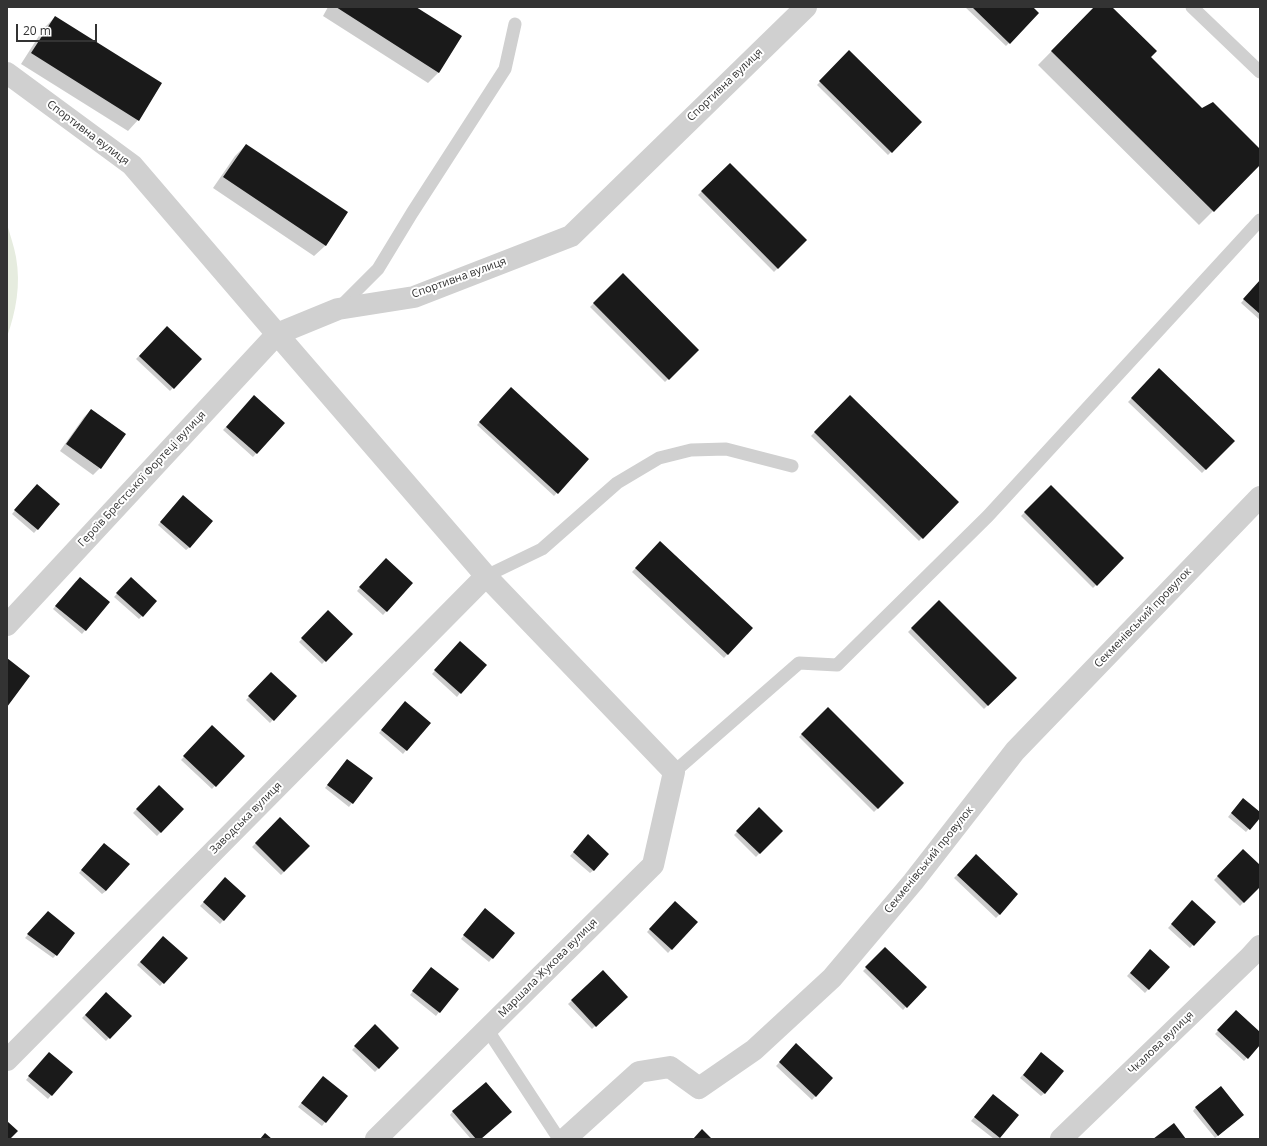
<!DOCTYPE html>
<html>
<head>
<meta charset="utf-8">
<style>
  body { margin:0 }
  #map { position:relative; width:1267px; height:1146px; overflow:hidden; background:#fff; font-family:"Open Sans",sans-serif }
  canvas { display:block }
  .frame { position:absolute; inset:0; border:8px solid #333; pointer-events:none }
  .scale { position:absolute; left:16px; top:24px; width:81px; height:18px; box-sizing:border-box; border:2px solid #333; border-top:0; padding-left:5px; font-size:12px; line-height:14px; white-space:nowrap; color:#333; -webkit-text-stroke:3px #fff; paint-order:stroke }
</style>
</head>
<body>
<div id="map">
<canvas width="1267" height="1146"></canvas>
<div class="frame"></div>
<div class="scale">20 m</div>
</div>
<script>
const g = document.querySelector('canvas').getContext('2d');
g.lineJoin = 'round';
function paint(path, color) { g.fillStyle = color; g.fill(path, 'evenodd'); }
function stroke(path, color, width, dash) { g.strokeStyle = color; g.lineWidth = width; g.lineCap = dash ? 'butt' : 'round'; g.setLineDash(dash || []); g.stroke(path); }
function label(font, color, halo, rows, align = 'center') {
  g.font = font + ' "Open Sans",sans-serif'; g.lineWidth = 4; g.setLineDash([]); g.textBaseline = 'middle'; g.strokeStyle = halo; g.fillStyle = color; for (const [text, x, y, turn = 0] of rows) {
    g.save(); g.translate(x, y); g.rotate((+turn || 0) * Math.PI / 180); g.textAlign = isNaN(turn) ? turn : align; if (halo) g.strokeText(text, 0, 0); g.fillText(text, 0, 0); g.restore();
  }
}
paint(new Path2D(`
  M7,224c3,11 7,22 9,33 5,28 0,54 -9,80z`), '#e6ecdf');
paint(new Path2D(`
  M328,7h86l25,65 -11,11 -105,-67z
  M965,7h67l6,6 -32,33z
  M1095,7h16l38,50 53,53 58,40v14l-61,61 -161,-160z
  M55,17l83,103 -10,11 -107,-67 23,-36z
  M849,52l72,70 -33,33 -71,-70z
  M246,145l101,68 -22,33 -11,10 -101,-68 22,-32z
  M730,164l75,76 -31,32 -76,-77z
  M623,274l75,76 -33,32 -75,-75z
  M1260,281v39l-19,-17z
  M167,327l33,32 -30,32 -34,-32z
  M1159,370l74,71 -31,32 -74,-71z
  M511,389l77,71 -34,36 -77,-71z
  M850,396l108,106 -39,39 -108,-105z
  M251,400l32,23 -30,34 -30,-27z
  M91,410l9,58 -7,7 -33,-24 24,-34z
  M1051,486l72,72 -30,30 -72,-72z
  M34,488l25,16 -25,29 -22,-19z
  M180,499l10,48 -4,3 -28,-25z
  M660,542l92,86 -28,30 -92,-86z
  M383,562l29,21 -29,32 -26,-24z
  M131,578l11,38 -3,3 -25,-22z
  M76,581l33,21 -27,32 -29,-25z
  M939,601l76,77 -31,31 -76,-77z
  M328,611l23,23 -29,30 -23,-22z
  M457,646l3,47 -3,4 -25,-23z
  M271,674l24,22 -25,27 -24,-23z
  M402,706l27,17 -26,31 -24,-21z
  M828,708l75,75 -29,29 -75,-75z
  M212,727l31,29 -31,33 -31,-29z
  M344,763l8,40 -3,4 -24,-19z
  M159,786l24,23 -26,27 -24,-23z
  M1240,802l20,11v3l-14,16 -18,-15z
  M759,809l22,22 -25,26 -22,-22z
  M280,818l29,28 -28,29 -29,-28z
  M585,839l9,31 -4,3 -20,-17z
  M101,847l5,44 -4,3 -23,-21z
  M1243,850l17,17v18l-20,21 -26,-26z
  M976,856l24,58 -4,4 -42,-40z
  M225,879l20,17 -25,28 -20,-18z
  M675,902l21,20 -28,31 -21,-21z
  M1189,905l25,17 -24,26 -22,-20z
  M482,913l31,20 -24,29 -28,-23z
  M45,916l11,39 -3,3 -28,-20z
  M160,940l26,18 -26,28 -23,-21z
  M885,949l40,38 -22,23 -40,-39z
  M1147,954l21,13 -23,26 -18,-17z
  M428,972l29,17 -21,27 -26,-21z
  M603,972l23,25 -34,32 -24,-25z
  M106,993l24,23 -24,25 -24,-23z
  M1237,1011l23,22v11l-16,17 -29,-27z
  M375,1025l23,23 -23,24 -23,-22z
  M796,1045l36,33 -20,22 -36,-34z
  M46,1056l25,16 -23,27 -22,-19z
  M1038,1057l7,36 -4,3 -21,-18z
  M320,1080l26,16 -24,30 -24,-19z
  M990,1098l28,17 -20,24h-4l-23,-18z
  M1196,1107l44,11 -25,20 -22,-27z
  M453,1111l27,28h-9l-21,-24z`), '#0003');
paint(new Path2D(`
  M336,7h80l46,29 -23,37z
  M972,7h61l6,6 -29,31z
  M1094,7h18l45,44 -6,6 51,51 11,-6 47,47v16l-46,47 -163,-161z
  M55,16l107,67 -23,38 -108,-68z
  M849,50l73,72 -30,31 -73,-72z
  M246,144l102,68 -22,34 -103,-69z
  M730,163l77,77 -29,29 -77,-78z
  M623,273l76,77 -30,30 -76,-77z
  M1260,280v34l-17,-15z
  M167,326l35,33 -28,30 -35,-33z
  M1159,368l76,73 -29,29 -75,-72z
  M511,387l78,72 -31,35 -79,-72z
  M254,395l31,28 -28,31 -31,-27z
  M850,395l109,107 -36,37 -109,-107z
  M91,409l35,25 -25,35 -35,-25z
  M37,484l23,20 -22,26 -24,-20z
  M1051,485l73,73 -27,28 -73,-74z
  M183,495l30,26 -23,27 -30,-26z
  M660,541l93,87 -25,27 -93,-87z
  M386,558l27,25 -26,29 -28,-25z
  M80,577l30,25 -24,29 -31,-25z
  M131,577l26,24 -14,16 -27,-24z
  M939,600l78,78 -29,28 -77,-78z
  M328,610l25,24 -27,28 -25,-24z
  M460,641l27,24 -26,29 -27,-24z
  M7,658l23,18 -23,31z
  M271,672l26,24 -23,25 -26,-25z
  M405,701l26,22 -24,28 -26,-21z
  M828,707l76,76 -26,26 -77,-75z
  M212,725l33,31 -29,31 -33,-31z
  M347,759l26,19 -20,26 -26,-19z
  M159,785l25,24 -23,24 -25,-24z
  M1243,798l17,14v6l-10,12 -19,-17z
  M759,807l24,24 -23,23 -24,-23z
  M280,817l30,29 -26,26 -29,-29z
  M588,834l21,20 -15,17 -21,-19z
  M104,843l26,21 -24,27 -25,-21z
  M1243,849l17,16v22l-16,16 -27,-27z
  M976,854l42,40 -18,21 -43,-40z
  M225,877l21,19 -22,25 -21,-19z
  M1192,900l24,22 -22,24 -23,-22z
  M675,901l23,21 -26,28 -23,-21z
  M485,908l30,25 -22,26 -30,-24z
  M48,911l27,22 -18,23 -30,-22z
  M163,936l25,22 -24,26 -24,-22z
  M885,947l42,40 -20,21 -42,-41z
  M1150,949l20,18 -21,23 -19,-17z
  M431,967l28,22 -19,24 -28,-22z
  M603,970l25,27 -32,30 -25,-27z
  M106,992l26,24 -22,23 -25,-24z
  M1236,1010l24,22v13l-12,14 -31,-29z
  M375,1024l24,24 -20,21 -25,-23z
  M796,1043l37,35 -17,19 -37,-35z
  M49,1052l24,20 -21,24 -24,-20z
  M1041,1052l23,19 -19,23 -22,-19z
  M323,1076l25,20 -22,27 -25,-20z
  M486,1082l26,30 -31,27h-5l-24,-28z
  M1221,1086l23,29 -26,21 -23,-29z
  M993,1094l26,21 -19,23 -26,-21z
  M7,1121l11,10 -8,8h-3z
  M1174,1123l12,16h-33z
  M702,1129l10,10h-19z
  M265,1133l7,6h-12z`), '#1a1a1a');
stroke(new Path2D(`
  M1192,7l68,65
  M339,308l39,-39 34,-56 93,-144 10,-45
  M486,576l56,-27 75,-66 42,-25 32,-8 35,-1 66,17
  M674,772l125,-109 38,2 151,-149 272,-296
  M487,1029l72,110`), '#d0d0d0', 13);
stroke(new Path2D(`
  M7,73l125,92 145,169 61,-25 76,-12 157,-61 235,-229
  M7,625l270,-291 209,242 188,196 -21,93 -277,274
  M7,1060l479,-484
  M565,1139l74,-67 31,-5 29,21 55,-38 78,-72 81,-96 102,-131 245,-254
  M1061,1139l189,-182 10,-11`), '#d0d0d0', 22);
label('11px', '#333', '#fff', [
  ["Спортивна вулиця",725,85,-44],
  ["Спортивна вулиця",88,133,37],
  ["Спортивна вулиця",459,278,-20],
  ["Героїв Брестської Фортеці вулиця",142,479,-47],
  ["Секменівський провулок",1143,618,-46],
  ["Заводська вулиця",246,818,-45],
  ["Секменівський провулок",929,860,-51],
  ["Маршала Жукова вулиця",548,968,-45],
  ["Чкалова вулиця",1161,1043,-44]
]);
</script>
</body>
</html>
